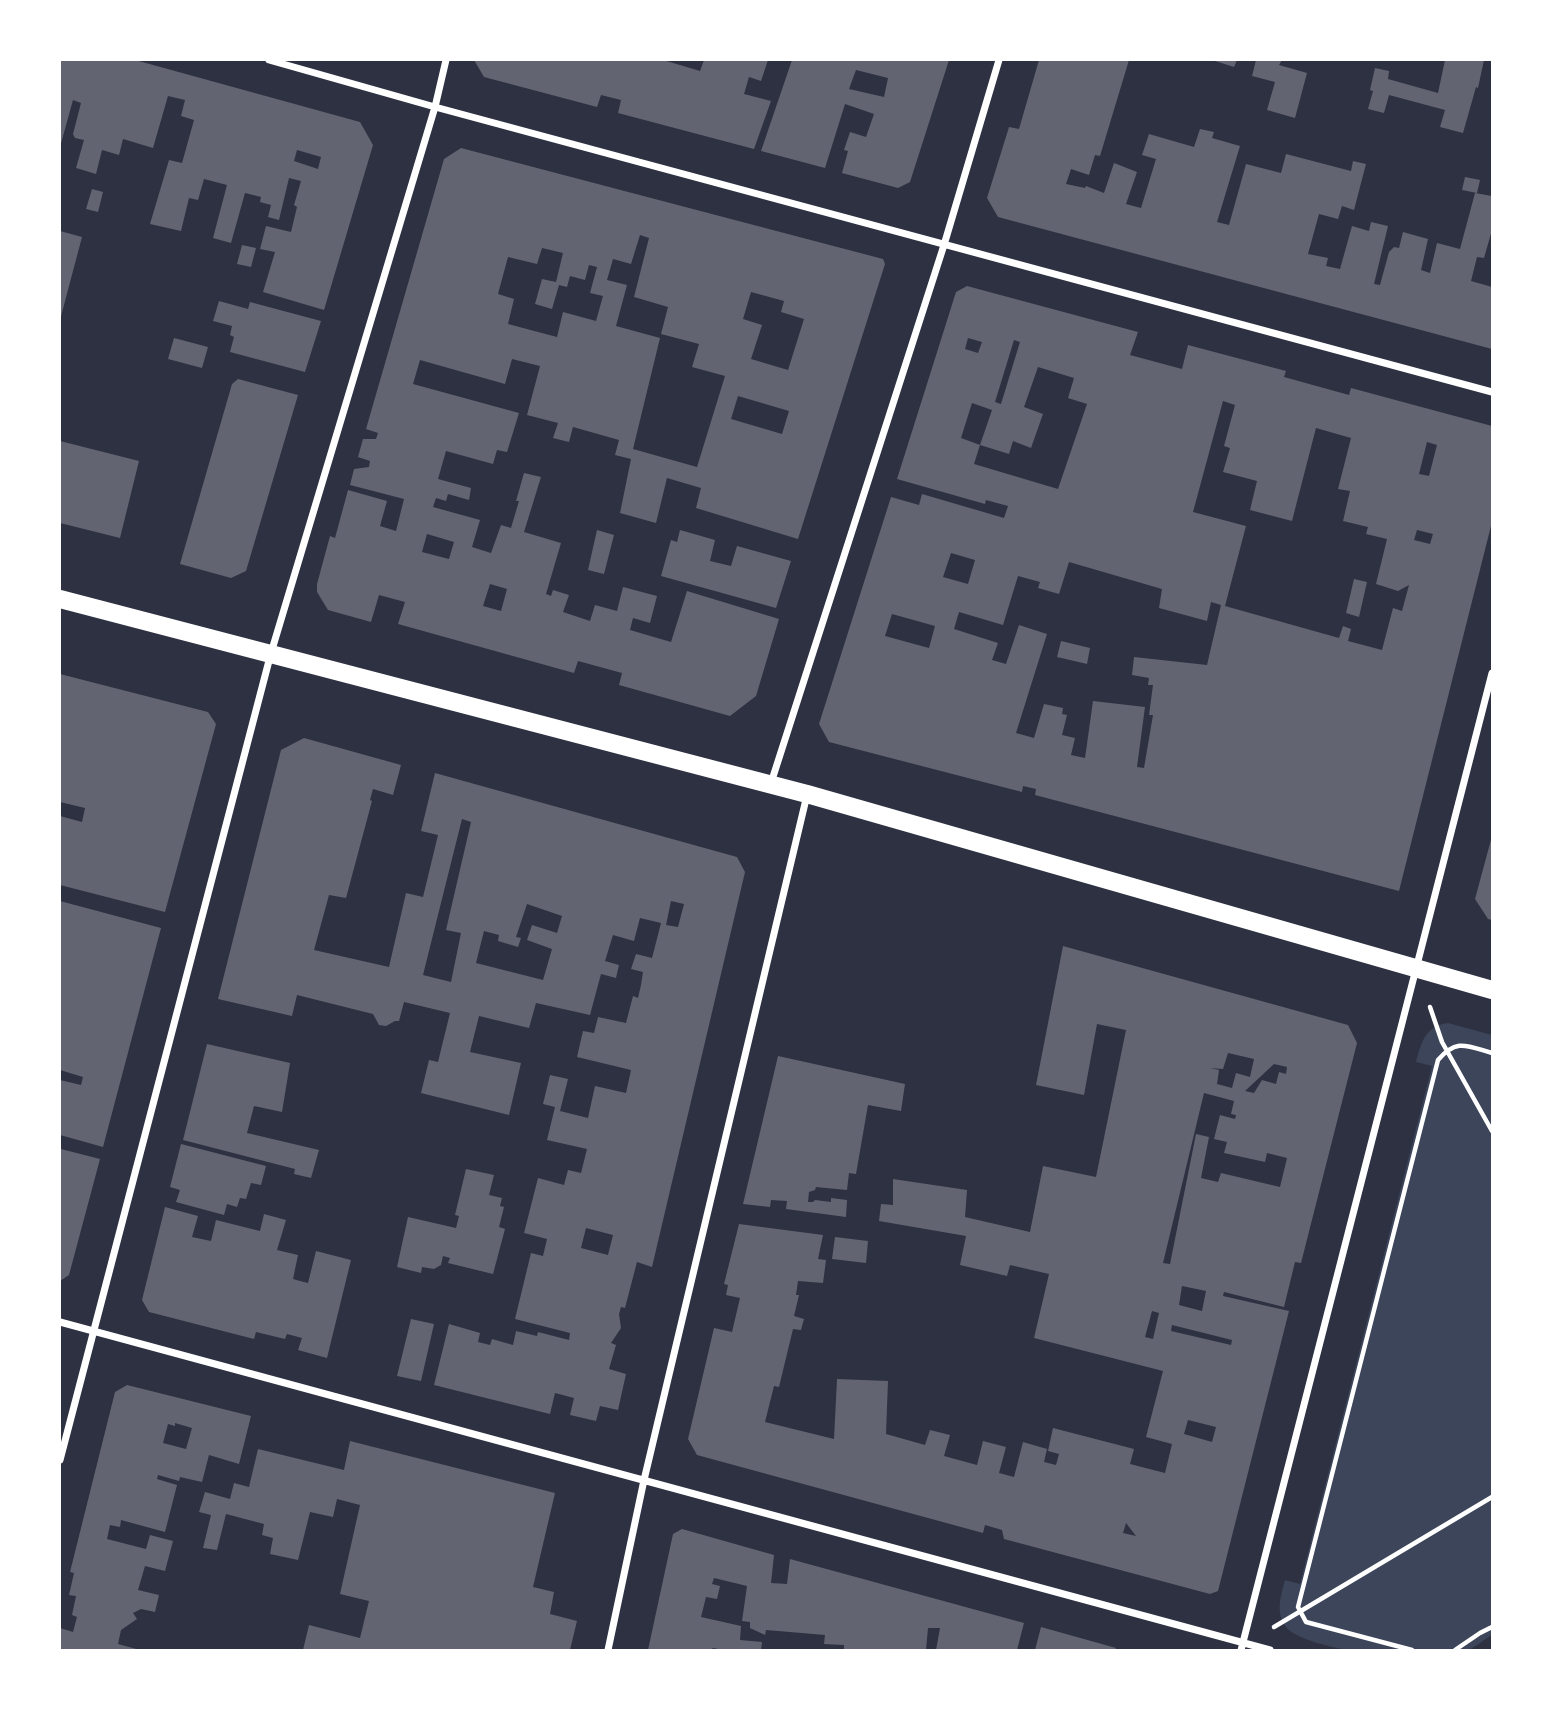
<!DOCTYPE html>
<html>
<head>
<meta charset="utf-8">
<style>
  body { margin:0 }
  #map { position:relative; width:1552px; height:1710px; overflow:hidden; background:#2d3142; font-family:Signika,sans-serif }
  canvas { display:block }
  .frame { position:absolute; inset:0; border:61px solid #fff; pointer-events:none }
</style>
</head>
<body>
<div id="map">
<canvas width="1552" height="1710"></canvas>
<div class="frame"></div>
</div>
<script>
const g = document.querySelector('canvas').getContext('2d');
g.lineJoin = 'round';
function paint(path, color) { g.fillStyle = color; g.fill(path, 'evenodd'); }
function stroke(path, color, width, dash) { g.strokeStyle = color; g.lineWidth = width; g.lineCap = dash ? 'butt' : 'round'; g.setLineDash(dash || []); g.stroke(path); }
paint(new Path2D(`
  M1448,1023l44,12v600c-8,4 -14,11 -22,14 -9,4 -105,3 -119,1 -15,-1 -56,-11 -65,-23 -11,-14 -5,-32 -1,-47l15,4 132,-518 -16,-4c5,-19 9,-36 32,-39z`), '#3c4559');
paint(new Path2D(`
  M60,60h75l225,62 13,23 -49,165 -61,-18 12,-40 -15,-3 6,-23 25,6 6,-25 -3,-2 7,-24 -12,-3 -10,42 -11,-3 3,-12 -11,-3 1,-5 -16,-4 -14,50 -18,-5 14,-53 -23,-6 -6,21 -9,-2 -8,33 -31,-7 19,-64 13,3 12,-43 -13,-4 4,-16 -17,-4 -15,52 -30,-9 -4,16 -17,-5 -6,24 -20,-6 8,-28 -9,-2 -2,-4 8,-31 -8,-3 -13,47zM297,150l24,7 -3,12 -24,-8z
  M474,60h189l37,11 4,-11h64l-7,21 -12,-4 -5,17 27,7 -17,48 -136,-36 3,-13 -20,-5 -4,12 -113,-30z
  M792,60h157l-39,122 -12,6 -56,-15 6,-22 -4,-1 6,-18 16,5 8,-23 -29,-10 -20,64 -64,-17zM856,70l32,8 -4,19 -35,-8z
  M1039,60h90l-29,96 -5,-1 -6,20 -18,-6 -5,15 19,4 1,-2 18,7 10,-30 23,9 -11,32 15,4 15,-49 -14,-4 7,-21 45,13 6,-18 14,3 -2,6 28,8 -23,76 12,3 17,-61 35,9 5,-19 65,17 2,-10 13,3 -12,46 -12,-4 -4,13 -19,-5 -11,40 20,4 -2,8 14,3 12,-43 17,5 2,-9 17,4 -14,58 6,1 9,-33 5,-5 5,1 4,-16 25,7 -7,31 9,3 7,-30 23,6 15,-56 17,3v34l-8,28 -7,-1 -6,24 21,6v62l-494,-132 -11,-19 22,-71 10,2z
  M1212,60h25l-3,7z
  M1256,60h26l-3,5 28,8 -12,45 -28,-8 8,-28 -23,-6z
  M1445,60h39l-6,28 -2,-1 -13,46 -23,-6 5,-17 -56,-15 -5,18 -16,-4 5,-18 -3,-1 5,-22 14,3 -1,8 50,14z
  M461,148l422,111 2,5 -87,275 -102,-31 5,-20 -34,-10 -11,45 -36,-10 11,-54 -16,-4 4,-15 -46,-13 -4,15 -16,-4 5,-15 -31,-8 13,-49 -28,-7 -7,25 -85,-24 -7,24 106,29 -12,39 -10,-2 -4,14 -47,-13 -8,28 33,9 -2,12 -21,-6 -2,7 -10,-3 -3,9 47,13 -8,27 19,6 10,-28 10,3 8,-27h-3l8,-28 17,4 -17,55 37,11 -15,51 5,2 2,-6 16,5 -6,17 27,9 5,-16 22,6 6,-24 34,9 -7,27 -17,-5 -3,12 41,12 16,-51 92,28 -23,77 -26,20 -111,-31 3,-12 -44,-12 -4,12 -176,-49 7,-22 -26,-7 -8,27 -43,-12 -11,-18v-8l13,-48 5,2 13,-48 39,11 -7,25 16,5 8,-32 -54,-14 4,-16 15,-2 1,-6 -12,-4 5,-18h13l2,-6 -12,-4 78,-270zM640,235l9,3 -15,59 34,10 -7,27 38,10 -7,23 33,9 -28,91 -64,-18 27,-111 -44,-12 11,-41 -20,-5 6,-21 18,5zM542,248l21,5 -7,29 -14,-3 -7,25 17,5 7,-24 8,2 3,-11 15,4 4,-15 8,2 -7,26 13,3 -7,25 -33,-9 -6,25 -49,-13 6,-25 -16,-5 10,-37 29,7zM751,292l33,9 -3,11 23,7 -16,51 -37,-11 11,-34 -19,-6zM738,396l51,15 -7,23 -51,-15zM427,534l27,8 -5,17 -27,-7zM490,584l17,5 -6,22 -18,-5z
  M1465,177l15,3 -3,13 -15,-3z
  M92,189l11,3 -5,20 -12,-3z
  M60,231l22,6 -22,83z
  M242,245l14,3 -5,19 -14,-3z
  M967,286l171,46 -8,23 52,14 6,-24 98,26 -2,6 65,18 2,-7 141,38v96l-93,369 -364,-96 1,-6 -13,-3 -1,6 -193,-50 -10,-18 72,-227 28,8 3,-11 82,24 4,-12 -22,-6 -1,4 -88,-25 59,-187zM968,338l14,4 -4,11 -13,-4zM1014,340l6,2 -19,62 -6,-2zM1038,367l36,11 -6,20 19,6 -29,85 -84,-25 6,-19 -19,-7 11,-35 20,7 -12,35 29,9 4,-13 18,7 12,-34 -19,-7zM1223,401l12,4 -11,41 6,2 -7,24 34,9 -7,29 42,11 24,-93 35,10 -13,51 12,2 -7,30 25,6 -2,7 21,5 -11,45 22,7 11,-6 -7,26 -9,-3 -11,42 -34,-9 3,-12 -8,-3 -4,12 -114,-32 21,-80 -53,-14zM1427,442l10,3 -8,31 -10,-2zM1417,530l16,4 -3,10 -16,-4zM951,553l24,7 -7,24 -25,-7zM1069,562l93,27 -3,19 48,13 4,-19 10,3 -14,60 -73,-8 -2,18 17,3 -1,7h5l-4,30h4l-9,53 -7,-1 8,-60 -52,-6 -8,57 -14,-3 4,-17 -13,-3 5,-20 -5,-1 1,-6 -19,-4 -10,34 -18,-5 31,-99 -28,-9 -13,39 -14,-4 6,-17 -44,-14 5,-17 44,13 15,-49 22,6 -2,6 21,6zM892,614l43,12 -6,22 -44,-12z
  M219,301l29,8 2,-7 71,19 -16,51 -75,-20 4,-15 -4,-2 2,-9 -19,-5z
  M174,338l34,9 -6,21 -34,-9z
  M238,379l60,16 -52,176 -15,7 -51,-14 52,-180z
  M60,441l79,20 -19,77 -60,-15z
  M597,530l17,5 -10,39 -16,-4z
  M680,530l35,10 -5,21 21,5 6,-20 54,15 -15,47 -115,-32 10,-36 6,2z
  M1354,579l13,3 -8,35 -13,-4z
  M1061,641l29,7 -3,16 -30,-7z
  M60,674l148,38 8,12 -51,188 -105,-27v-69l22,6 3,-14 -25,-6z
  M304,738l97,27 -8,30 -20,-6 -3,11 2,1 -26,97 -17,-3 -15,55 75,17 17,-74 17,4 15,-62 -17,-4 14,-58 302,84 8,15 -93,395 -15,-5 -12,46 -4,-1 -2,7 2,14 -10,15 5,2 -7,24 17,5 -8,36 -18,-4 -4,15 -26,-6 4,-17 -19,-5 -5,21 -116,-29 15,-61 31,9 -2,9 12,3 2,-6 21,6 3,-14 21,5 1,-4 31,8 1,-7 -55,-14 16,-66 12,3 4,-17 -23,-6 14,-55 26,7 4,-15 13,3 6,-24 -40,-9 8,-33 -12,-3 7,-29 18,4 -8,32 28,7 7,-32 31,7 5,-23 -54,-13 6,-26 11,2 4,-16 28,6 7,-27 5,2 3,-13 2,-13 -12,-3 5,-15 16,4 9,-35 -21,-5 -6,23 -21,-6 -8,26 14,4 -3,13 -15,-4 -11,41 -54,-12 -7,25 -50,-12 -9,36 51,11 -12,52 -88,-22 8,-33 9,2 12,-49 -46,-11 -5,19h-4l-9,5 -7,-1 -6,-11 -76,-19 -5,21 -74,-17 63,-249zM462,819l9,3 -25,108 15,3 -10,49 -28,-7zM671,901l13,3 -6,23 -12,-2zM527,904l35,12 -5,17 -25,-8 -5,15 25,9 -9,31 -67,-17 8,-32 15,4 -1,6 20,6 3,-9 -5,-1zM586,1228l27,7 -5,20 -27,-7z
  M1492,836v84l-4,-1 -13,-20z
  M60,901l101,27 -58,219 -43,-12v-55l21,5 2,-8 -23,-7z
  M1063,946l285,79 9,18 -56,220 -6,-1 -11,45 -60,-15 -1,4 66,15 -71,280 -8,3 -206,-55 -2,-9 -17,-5 -2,8 -286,-78 -9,-16 26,-111 18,4 8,-34 -14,-3 2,-10 -4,-1 15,-60 84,11 -5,24 8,1 -3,23 -25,-2 -2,14h3l-5,21 10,3 -3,11 -8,-1 -14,58 -5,-1 -9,36 69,17 3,-60 51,2 -2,53 39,11 5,-15 20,5 -6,21 33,9 6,-24 23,6 -7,26 15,4 9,-35 24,7 -3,13 12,3 3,-11 -11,-3 5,-23 81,21 -4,15 35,9 7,-29 -26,-7 17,-66 -129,-33 15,-64 -39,-9 -3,11 -47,-11 6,-29 -87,-15 2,-17 12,1v-26l74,11 -2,27 65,15 13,-66 53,11 30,-147 -29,-6 -13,71 -48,-10zM1228,1053l26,6 -4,18 -14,-4 -4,15 -15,-4 2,-14 -9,-2 13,1zM1274,1064l13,3 -1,7 -7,-2 -3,12 -14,-4 -8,13 -9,-2zM1204,1093l30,8 -3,13 5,1 -1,4 -15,-4 -6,24 13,3 -3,11 41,9 2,-9 20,5 -7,29 -59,-14 -3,9 -17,-4 8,-41 -13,-3 -26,130 -7,-1zM1182,1286l24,5 -4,20 -23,-6zM1152,1311l7,2 -6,26 -8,-2zM1172,1325l60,15 -1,5 -60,-14zM1188,1420l28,7 -4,15 -28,-8zM1126,1523l10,13 -13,-3z
  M207,1044l83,19 -8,49 -28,-6 -7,27 72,17 -8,28 -17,-4 1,-5 -112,-29z
  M778,1056l127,28 -4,27 -33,-6 -12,69 -7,-1 -2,17 -31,-3 -1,3 -6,2 -1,10h5l2,-2 16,2v-4l16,2 -1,17 -60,-8 1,-8 -16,-1 -1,7 -27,-3z
  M181,1144l85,22 -5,19 -10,-2 -5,16 -6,-1 -3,9 -10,-3 -3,11 -48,-13 4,-12 -10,-3z
  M61,1149l39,10 -31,116 -9,6z
  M466,1169l28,6 -5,20 13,3 -2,8 4,1 -5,20 6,2 -12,45 -45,-11 2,-5 -7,-2 -2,9 -7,4 -12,-2 -1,6 -24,-6 11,-50 48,11 3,-12 -4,-1z
  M165,1207l33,9 -6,21 19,4 5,-21 44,11 4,-17 22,6 -9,30 21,5 -5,24 7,2 8,2 8,-32 35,9 -24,98 -29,-8 4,-12 -15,-4 -2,5 -29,-7 -2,7 -105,-27 -7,-12z
  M835,1237l33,4 -2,22 -34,-4z
  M411,1319l23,5 -13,57 -24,-5z
  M127,1385l124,31 -12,48 -30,-9 -7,27 -22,-5 -1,4 -21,-6 -1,4 20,6 -12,47 -44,-12 -1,7 -10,-2 -3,14 39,10 4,-14 23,6 -8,30 -20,-5 -7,24 21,5 -4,17 -14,-3 -8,4 4,6 -16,11 -3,14 22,6h-80v-22l13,4 4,-15 -5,-2 4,-19 -7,-1 5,-22 -4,-1 45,-180zM175,1423l17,5 -6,21 -23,-6 5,-19 7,2z
  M350,1441l205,52 -22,94 21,5 -4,22 27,7 -7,29h-267l6,-25 51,13 9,-37 -29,-7 20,-89 -23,-6 -4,18 -23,-5 -12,48 -28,-6 3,-16 -11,-3 2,-11 -38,-10 -9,36 -14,-2 8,-33 -12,-3 6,-20 25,7 4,-16 15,4 9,-38 86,21z
  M682,1529l92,26 -3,28 16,1 3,-25 234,64 -7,27h-81l4,-22h-12l-2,22h-82v-5l-20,-1 1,-9 -59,-5 -1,5 -15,-7v-6l-8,-1 5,-35 -33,-8 -2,6 8,2 -3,13 -11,-2 -5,20 40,9 -1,14 22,2 -1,8h-38l-10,-2 -2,2h-63l25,-116z
  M1041,1627l75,21 -1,2h-80z`), '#626471');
stroke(new Path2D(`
  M1430,1007l12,35 50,89
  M1274,1627l218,-130
  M1412,1650l-106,-28 -8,-15 140,-547c19,-22 29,-14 54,-7
  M1455,1650l25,-17 12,-6`), '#fff', 4.5);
stroke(new Path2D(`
  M269,60l166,47 1057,285
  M771,783l173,-538 55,-185
  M60,1322l1210,328
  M60,1460l211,-807 164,-546 11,-47
  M608,1650l36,-170 163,-685
  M1241,1650l251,-977`), '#fff', 7);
stroke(new Path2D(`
  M60,599l747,195 685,196`), '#fff', 18);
</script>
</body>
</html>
